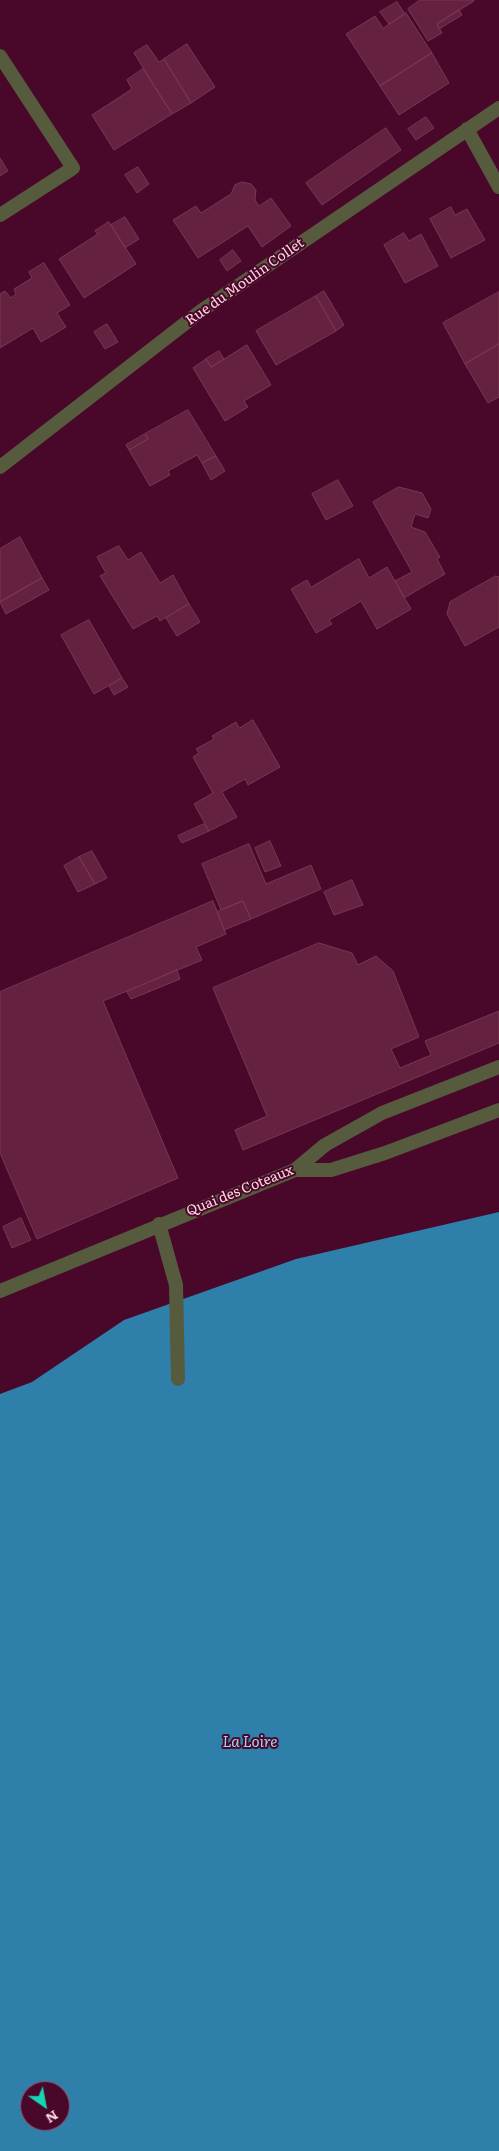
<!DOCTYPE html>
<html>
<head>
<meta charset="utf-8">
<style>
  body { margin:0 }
  #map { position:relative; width:499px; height:2151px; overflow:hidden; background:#490729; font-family:Literata,serif }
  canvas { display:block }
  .north { position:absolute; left:20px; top:2081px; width:50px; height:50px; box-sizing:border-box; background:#490729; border:1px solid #915973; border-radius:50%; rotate:147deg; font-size:14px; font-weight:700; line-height:20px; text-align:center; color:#fed4e2 }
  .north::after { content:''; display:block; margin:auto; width:18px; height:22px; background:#15d5b3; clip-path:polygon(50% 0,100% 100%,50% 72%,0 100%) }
</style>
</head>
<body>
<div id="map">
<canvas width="499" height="2151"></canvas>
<div class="north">N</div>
</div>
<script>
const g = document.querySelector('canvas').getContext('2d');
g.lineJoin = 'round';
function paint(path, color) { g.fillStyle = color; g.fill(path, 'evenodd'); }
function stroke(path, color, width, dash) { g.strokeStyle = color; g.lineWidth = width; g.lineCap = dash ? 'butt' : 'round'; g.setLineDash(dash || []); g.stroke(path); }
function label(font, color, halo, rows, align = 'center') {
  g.font = font + ' Literata,serif'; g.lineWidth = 4; g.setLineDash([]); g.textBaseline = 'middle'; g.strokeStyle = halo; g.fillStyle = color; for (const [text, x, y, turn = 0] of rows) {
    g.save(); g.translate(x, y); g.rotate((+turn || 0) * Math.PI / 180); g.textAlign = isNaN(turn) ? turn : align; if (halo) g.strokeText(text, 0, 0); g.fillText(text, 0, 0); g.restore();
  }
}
paint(new Path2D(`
  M499,1212v939h-499v-757l32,-12 92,-62 172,-61zM30,2091h30v30h-30z`), '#2e7fa9');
const building = new Path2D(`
  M420,0h53l1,1 -37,23 5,9 -14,8 -20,-32z
  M397,2l8,12 -16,10 -9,-12z
  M459,10l3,5 -23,14 -2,-5z
  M406,13l26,40 -52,33 -34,-52 29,-18 8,12z
  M187,44l28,43 -24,16 -27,-44z
  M147,45l12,17 5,-3 27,44 -19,11 -38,-61z
  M432,53l17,30 -50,32 -19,-29z
  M143,69l29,45 -58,36 -22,-35 40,-26 -5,-9z
  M426,117l8,11 -18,12 -8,-11z
  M386,128l15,22 -79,55 -16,-22z
  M0,158l8,13 -8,5z
  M138,167l11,17 -12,9 -12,-18z
  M242,182l9,2 5,6 -1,10 4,6 12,-8 20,28 -29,21 -14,-21 -50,32 -25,-38 23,-14 5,7 30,-19 4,-9z
  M451,207l4,8 12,-6 18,31 -34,18 -21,-39z
  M125,217l14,22 -14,9 -14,-23z
  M109,222l27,42 -52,34 -25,-39 39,-25 -3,-3z
  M404,233l5,8 12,-7 17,32 -33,17 -21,-38z
  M233,250l8,11 -14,10 -7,-11z
  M44,263l26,42 -13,8 9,14 -25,15 -8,-14 -33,20v-54l5,-3 6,7 5,-4 -2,-5 18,-11 -3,-6z
  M324,291l20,34 -8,6 -20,-35z
  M499,292v52l-34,20 -22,-41z
  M316,296l20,35 -60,34 -20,-34z
  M107,324l11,18 -13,7 -11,-17z
  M499,344v53l-11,6 -23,-39z
  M247,345l24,40 -27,16 4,6 -23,14 -32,-53 13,-9 5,8z
  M219,351l5,8 -13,8 -5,-8z
  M188,410l28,46 -14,7 -5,-8 -29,16 2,4 -20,11 -21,-36 19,-11 -3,-5z
  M145,434l3,5 -19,11 -3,-5z
  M216,456l9,15 -14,9 -9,-17z
  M338,480l15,26 -27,14 -14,-26z
  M399,487l23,6 9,16 -3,9 -13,-4 -4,13 14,5 15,25 -3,2 8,15 -41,24 -9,-17 17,-9 -39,-70z
  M20,537l22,41 -42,24v-53z
  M119,546l9,14 13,-8 19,31 13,-8 16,29 -29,17 -3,-5 -24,13 -33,-53 6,-3 -9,-16z
  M359,559l10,19 18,-11 24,42 -34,20 -16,-28 -32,19 3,4 -16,9 -25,-44 16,-9 4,7z
  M496,576l3,1v50l-34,19 -18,-32 3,-12z
  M42,578l7,12 -43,24 -6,-12z
  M189,604l11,18 -23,14 -11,-18z
  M89,620l33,58 -28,16 -33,-59z
  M122,678l6,9 -14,8 -5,-9z
  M253,720l27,47 -32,18 -3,-6 -23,13 15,25 -28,14 -15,-27 19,-11 -20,-36 6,-4 -3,-4 18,-10 -2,-3 24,-14 3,6z
  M204,824l5,7 -27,12 -4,-7z
  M270,841l11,25 -16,6 -10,-24z
  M249,844l17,40 45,-19 10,24 -70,30 -8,-18 -22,9 -19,-46z
  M92,851l15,27 -12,6 -16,-27z
  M79,857l16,27 -17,8 -14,-26z
  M352,880l11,25 -29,10 -10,-23z
  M213,901l13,33 -30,13 6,13 -99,41 75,177 -141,61 -37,-86v-161z
  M243,901l8,18 -27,11 -7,-18z
  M319,943l33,10 6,12 18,-9 17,15 26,66 -28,12 9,19 31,-13 -6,-14 74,-30v32l-256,107 -8,-20 32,-14 -54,-128z
  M177,970l3,9 -49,20 -4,-7z
  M21,1218l10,22 -19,8 -9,-21z`);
paint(building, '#642240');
stroke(building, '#7a3653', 1);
stroke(new Path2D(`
  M295,1170h36l54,-17 114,-43
  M159,1224l17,61 2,94`), '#565b3e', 14);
stroke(new Path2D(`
  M0,56l73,112 -73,47
  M467,129l32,58
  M0,467l201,-156 298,-203
  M0,1291l295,-121 30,-25 57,-32 117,-46`), '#565b3e', 14);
label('14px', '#fed4e2', '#490729', [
  ["Rue du Moulin Collet",245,282,-35],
  ["Quai des Coteaux",240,1191,-22]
]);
label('italic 15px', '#a6d4f0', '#490729', [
  ["La Loire",250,1743]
]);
</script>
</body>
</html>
